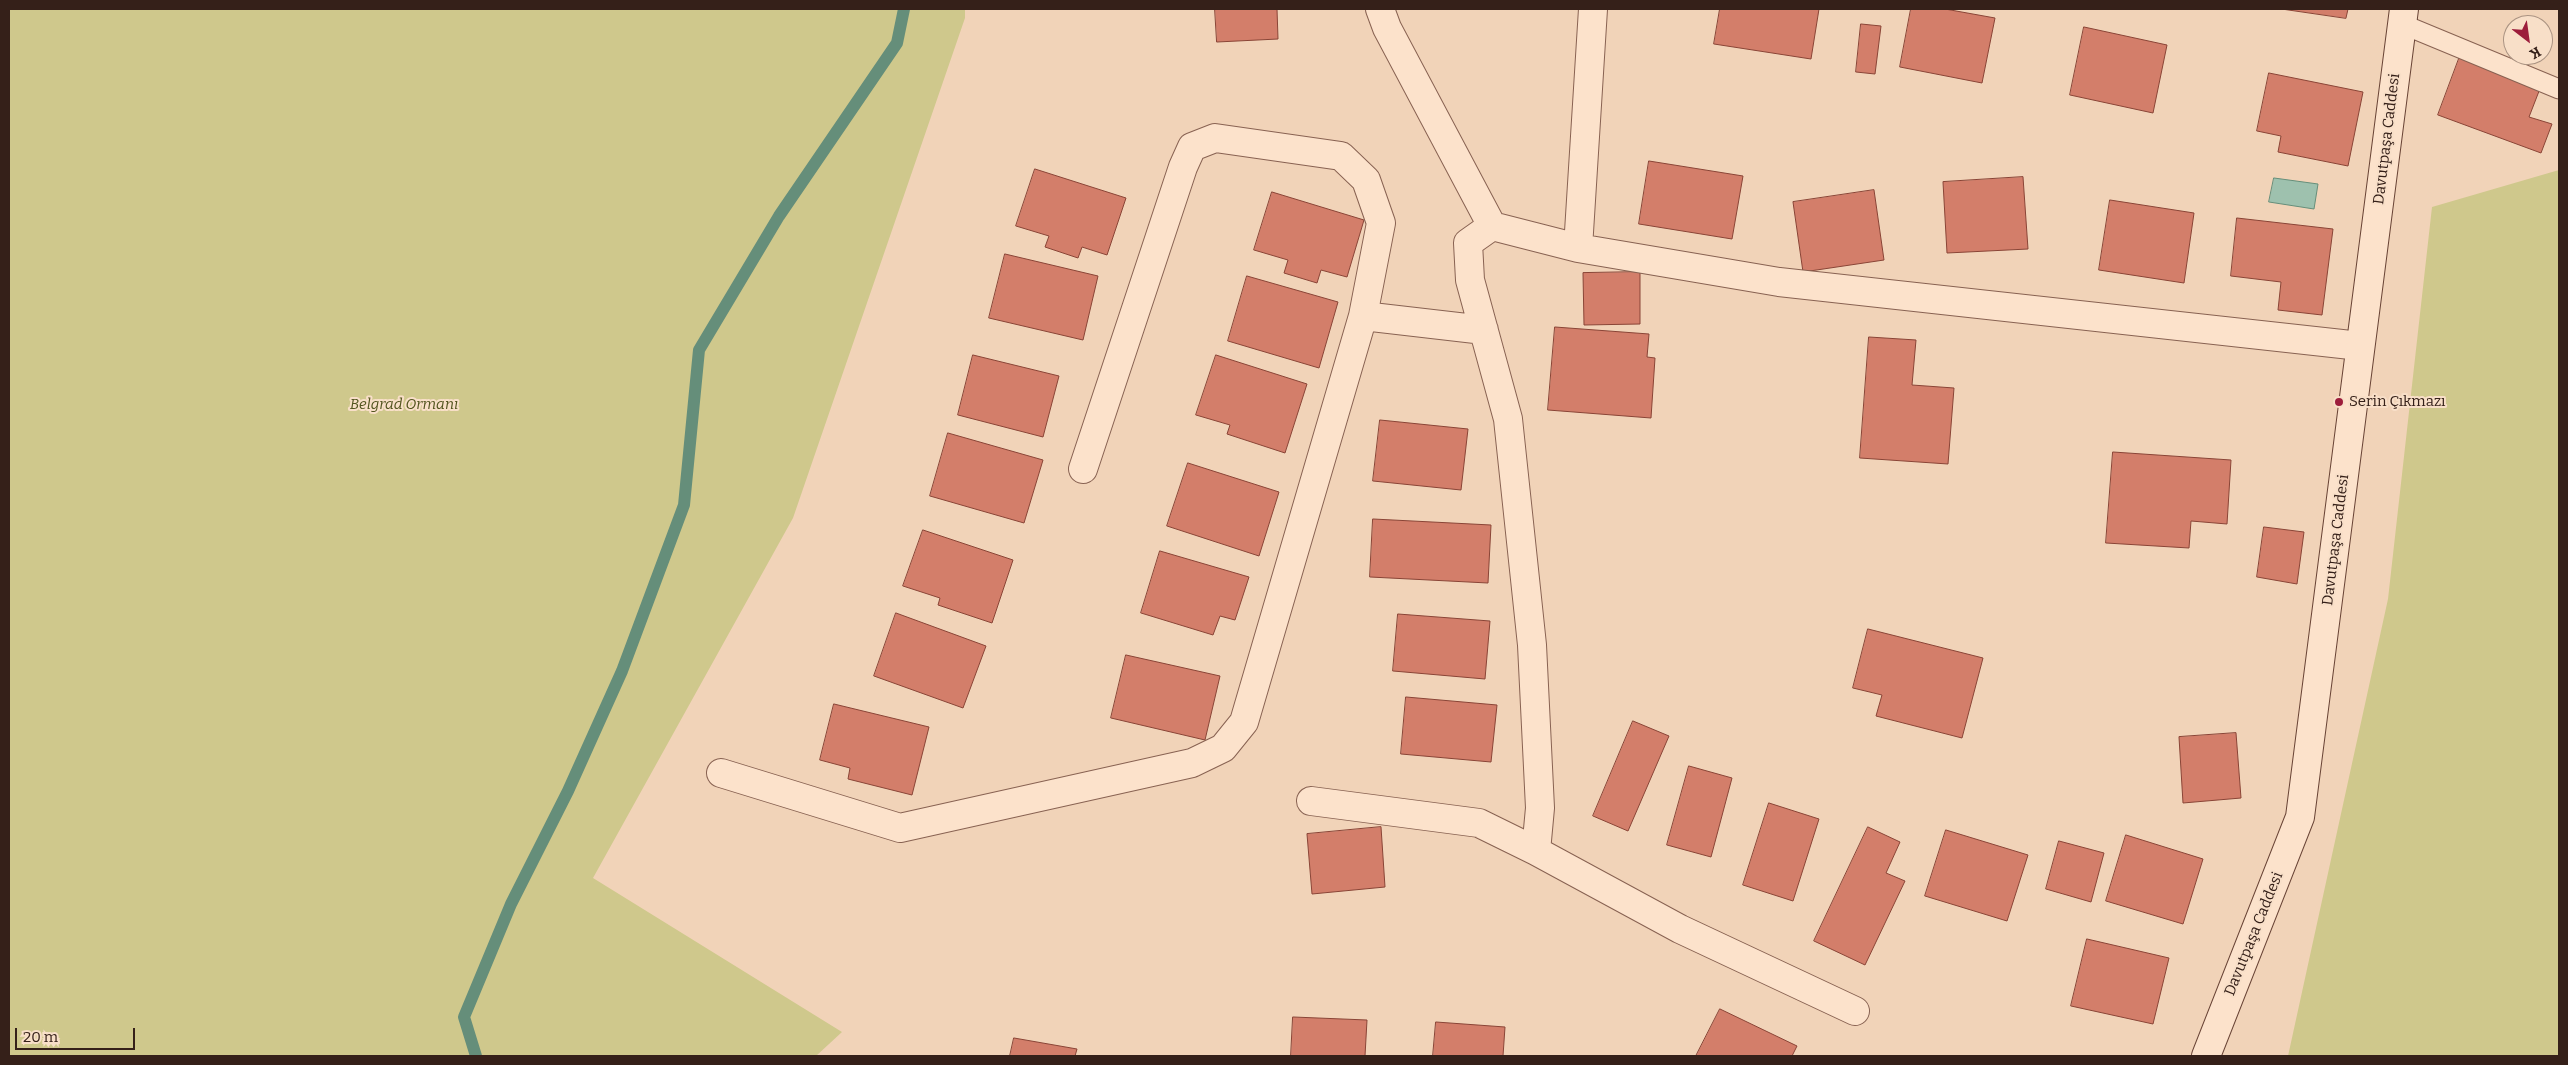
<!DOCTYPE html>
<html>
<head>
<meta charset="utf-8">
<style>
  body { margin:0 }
  #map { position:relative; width:2568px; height:1065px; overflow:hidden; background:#f1d3b8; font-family:Bitter,serif }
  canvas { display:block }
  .frame { position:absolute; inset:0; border:10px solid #352019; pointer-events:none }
  .north { position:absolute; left:2503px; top:15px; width:50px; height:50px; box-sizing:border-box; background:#f8dfc8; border:1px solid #aa9382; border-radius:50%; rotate:150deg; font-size:14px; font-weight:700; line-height:20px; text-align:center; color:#352019 }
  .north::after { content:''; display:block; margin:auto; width:18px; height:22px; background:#9c1d3b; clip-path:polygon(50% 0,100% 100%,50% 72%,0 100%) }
  .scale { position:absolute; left:15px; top:1028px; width:120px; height:22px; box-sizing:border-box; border:2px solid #352019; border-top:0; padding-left:6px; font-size:15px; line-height:18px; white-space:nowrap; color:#352019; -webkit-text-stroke:4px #f8dfc8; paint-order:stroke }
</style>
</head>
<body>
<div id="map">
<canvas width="2568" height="1065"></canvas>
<div class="frame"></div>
<div class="north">K</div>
<div class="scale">20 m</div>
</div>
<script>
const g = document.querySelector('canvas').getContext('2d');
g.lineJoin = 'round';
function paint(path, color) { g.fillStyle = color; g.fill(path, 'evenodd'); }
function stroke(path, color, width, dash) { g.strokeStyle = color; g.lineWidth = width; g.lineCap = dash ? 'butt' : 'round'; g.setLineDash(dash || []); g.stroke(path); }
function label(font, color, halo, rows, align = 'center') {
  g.font = font + ' Bitter,serif'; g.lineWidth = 4; g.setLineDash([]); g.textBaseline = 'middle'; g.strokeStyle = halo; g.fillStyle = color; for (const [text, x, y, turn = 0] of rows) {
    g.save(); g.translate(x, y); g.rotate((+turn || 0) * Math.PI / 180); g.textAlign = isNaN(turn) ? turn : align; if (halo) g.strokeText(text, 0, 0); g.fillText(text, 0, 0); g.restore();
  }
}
paint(new Path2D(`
  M9,9h956v9l-172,500 -200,360 249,154 -26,24h-807z
  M2559,170v886h-271l100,-457 44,-392z`), '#cfc88c');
const water = new Path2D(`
  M2274,178l44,6 -4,25 -45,-7z`);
paint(water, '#9ec1ae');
stroke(water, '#658e7a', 1);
stroke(new Path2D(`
  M476,1056l-12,-39 47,-113 57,-113 54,-120 62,-166 15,-155 80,-134 118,-173 7,-34`), '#658e7a', 12);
const building = new Path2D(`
  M1215,9h62l1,30 -61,3z
  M1720,9h99l-8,50 -97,-15z
  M1911,9h34l50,9 -13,65 -82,-16z
  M2282,9h66l-2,9z
  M1861,24l20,2 -6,48 -19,-2z
  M2084,27l83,18 -14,68 -83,-18z
  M2460,56l81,30 -12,31 23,7 -11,29 -103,-38z
  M2269,73l94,19 -15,74 -70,-14 3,-16 -24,-5z
  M1649,161l94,15 -11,63 -93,-15z
  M1035,169l91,29 -19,57 -25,-8 -4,11 -33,-11 4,-11 -33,-10z
  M2023,177l5,72 -81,4 -4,-71z
  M1874,190l10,70 -81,12 -10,-70z
  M1272,192l92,28 -17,57 -26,-7 -4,13 -33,-10 4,-13 -34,-10z
  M2110,200l84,13 -10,70 -85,-13z
  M2237,218l96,11 -11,86 -44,-5 3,-28 -50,-6z
  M1005,254l93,22 -15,64 -94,-22z
  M1640,272v52l-56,1 -1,-52z
  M1247,276l91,26 -19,66 -91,-27z
  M1555,327l94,7 -2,23 8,1 -4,60 -103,-8z
  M1869,337l47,3 -4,45 42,3 -6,76 -88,-6z
  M973,355l86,21 -16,61 -85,-22z
  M1216,355l91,29 -22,69 -58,-19 3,-9 -34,-10z
  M1380,420l88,9 -7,61 -88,-9z
  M948,433l95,27 -19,63 -94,-27z
  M2113,452l118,8 -4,64 -36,-3 -2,27 -83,-5z
  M1188,463l91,29 -20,64 -92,-30z
  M1373,519l118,6 -3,58 -118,-6z
  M2264,527l40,5 -7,52 -40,-7z
  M923,530l90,30 -21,63 -54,-18 2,-7 -37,-12z
  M1160,551l89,26 -14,43 -15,-4 -7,19 -72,-22z
  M896,613l90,33 -23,62 -89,-32z
  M1398,614l92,7 -5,58 -92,-8z
  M1868,629l115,29 -21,80 -86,-22 6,-21 -29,-7z
  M1126,655l94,21 -15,64 -94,-22z
  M1406,697l91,8 -6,57 -90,-8z
  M834,704l95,23 -17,68 -64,-16 2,-11 -30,-8z
  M1633,721l36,15 -41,95 -35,-15z
  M2236,733l5,65 -58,5 -4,-66z
  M1689,766l43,12 -21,79 -44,-12z
  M1769,803l50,16 -26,82 -50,-16z
  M1381,827l4,60 -73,7 -5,-60z
  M1868,827l32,15 -14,31 19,8 -40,84 -51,-24z
  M1946,830l82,25 -21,66 -82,-25z
  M2126,835l77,24 -20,65 -77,-23z
  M2059,841l45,12 -13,49 -45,-13z
  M2087,939l82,19 -16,66 -82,-18z
  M1720,1009l77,37 -5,10h-96z
  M1293,1017l74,3 -2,36h-74z
  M1436,1022l69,5 -2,29h-70z
  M1014,1038l63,11 -2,7h-65z`);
paint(building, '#d37e6a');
stroke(building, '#894436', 1);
const lane = new Path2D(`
  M2402,24l157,65`);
const street = new Path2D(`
  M1380,9l7,19 105,198
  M1578,248l15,-239
  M1083,469l100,-302 9,-20 23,-9 126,18 25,24 15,43 -18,93
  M721,773l179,55 292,-65 31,-15 21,-26 119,-406 121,14
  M1311,801l168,22 57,28
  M1855,1011l-175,-82 -144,-78 4,-43 -8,-163 -24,-226 -38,-139 -2,-37 24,-17 86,22 201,34 581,64`);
const secondary = new Path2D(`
  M2206,1056l94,-239 104,-808`);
stroke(lane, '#886252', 21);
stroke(street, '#886252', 30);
stroke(secondary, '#694436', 30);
stroke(lane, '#fce2cb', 19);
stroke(street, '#fce2cb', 28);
stroke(secondary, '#fce2cb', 28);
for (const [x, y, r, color] of [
  [2339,402,5,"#9c1d3b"]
]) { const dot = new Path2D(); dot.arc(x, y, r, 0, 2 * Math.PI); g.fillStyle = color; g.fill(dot); stroke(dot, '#f8dfc8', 2); }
label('15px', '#352019', '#f8dfc8', [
  ["Davutpaşa Caddesi",2387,139,-83],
  ["Davutpaşa Caddesi",2336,540,-83],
  ["Davutpaşa Caddesi",2254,934,-68]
]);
label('15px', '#352019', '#f8dfc8', [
  ["Serin Çıkmazı",2349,402]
], 'left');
label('italic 15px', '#52541e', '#f8dfc8', [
  ["Belgrad Ormanı",404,405]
]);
</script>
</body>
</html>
